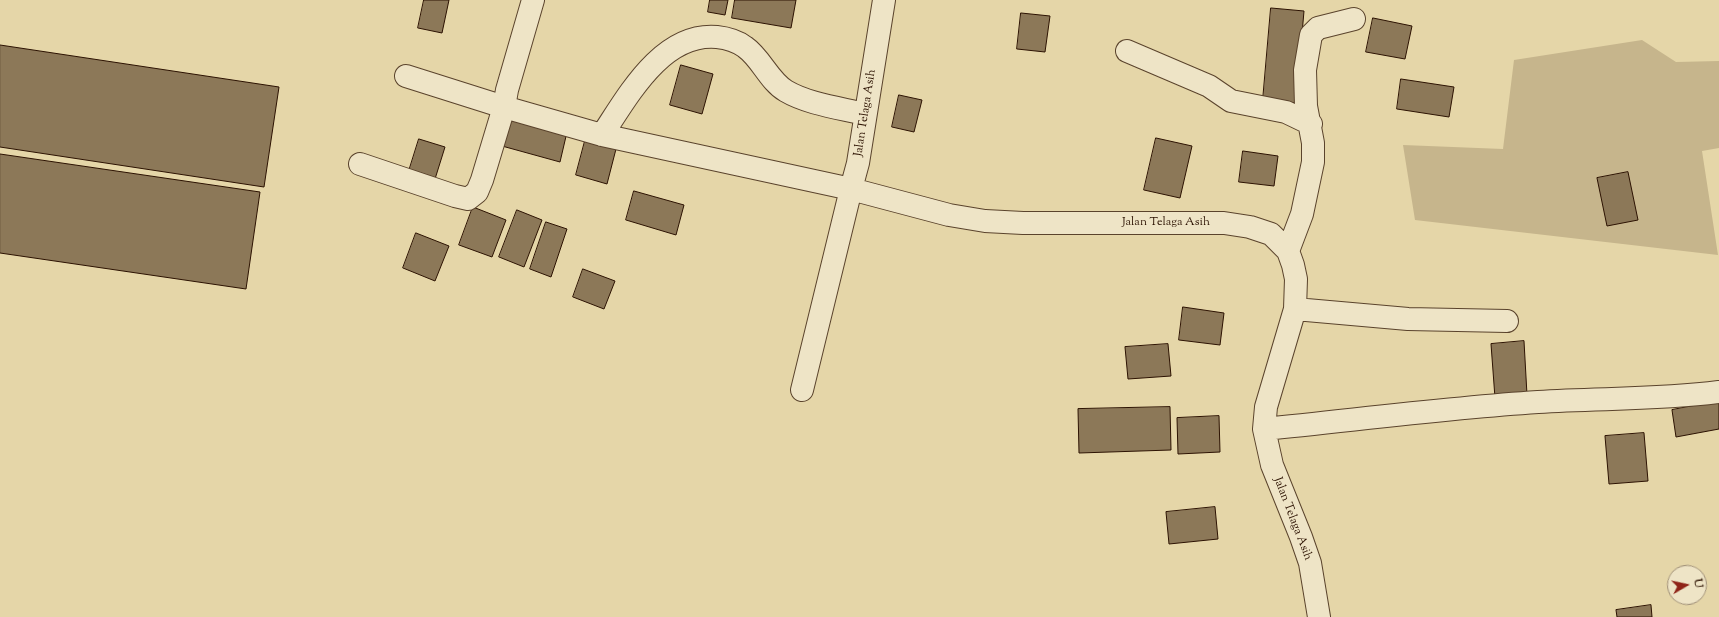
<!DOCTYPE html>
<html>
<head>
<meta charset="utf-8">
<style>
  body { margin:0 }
  #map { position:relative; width:1719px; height:617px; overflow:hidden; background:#e5d6a8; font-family:"Sorts Mill Goudy",serif }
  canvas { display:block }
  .north { position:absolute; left:1667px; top:565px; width:40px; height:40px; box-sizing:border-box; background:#eee4c6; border:1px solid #a09078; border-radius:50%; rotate:81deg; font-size:11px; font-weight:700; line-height:16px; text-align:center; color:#2c1202 }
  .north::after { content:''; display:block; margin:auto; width:14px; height:18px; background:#8f2418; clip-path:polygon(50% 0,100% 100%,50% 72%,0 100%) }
</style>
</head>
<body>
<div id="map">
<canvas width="1719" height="617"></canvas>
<div class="north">U</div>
</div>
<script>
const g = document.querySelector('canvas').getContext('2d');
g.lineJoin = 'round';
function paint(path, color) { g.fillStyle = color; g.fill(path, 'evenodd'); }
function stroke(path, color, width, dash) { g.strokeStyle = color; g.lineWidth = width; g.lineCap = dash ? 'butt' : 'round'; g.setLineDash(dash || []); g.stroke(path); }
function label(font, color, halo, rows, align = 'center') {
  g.font = font + ' "Sorts Mill Goudy",serif'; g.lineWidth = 4; g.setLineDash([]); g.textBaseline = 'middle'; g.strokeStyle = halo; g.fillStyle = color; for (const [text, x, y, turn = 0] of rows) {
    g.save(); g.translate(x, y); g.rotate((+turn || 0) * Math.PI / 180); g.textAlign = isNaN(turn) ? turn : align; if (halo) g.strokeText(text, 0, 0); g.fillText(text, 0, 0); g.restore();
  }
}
paint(new Path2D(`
  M1642,40l34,22 43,-1v87l-17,3 16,104 -303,-35 -12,-75 100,4 11,-89z`), '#c6b58c');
const building = new Path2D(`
  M424,0h25l-7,33 -24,-5z
  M710,0h18l-3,15 -17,-3z
  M735,0h61l-5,28 -59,-10z
  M1271,8l33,3 -8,92 -33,-3z
  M1021,13l29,3 -5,36 -28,-3z
  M1373,18l39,8 -7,33 -39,-7z
  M0,45l279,42 -15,100 -264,-40z
  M681,65l32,9 -11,40 -32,-9z
  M1401,79l53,8 -5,30 -52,-8z
  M899,95l23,5 -8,32 -22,-5z
  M509,117l58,15 -7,30 -58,-16z
  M1156,138l36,8 -12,52 -36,-8z
  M419,139l26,8 -10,32 -26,-8z
  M585,141l31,8 -9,35 -31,-9z
  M1243,151l35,5 -4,30 -35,-4z
  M0,154l260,38 -14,97 -246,-36z
  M1628,172l10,48 -31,6 -10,-48z
  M634,191l50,14 -8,30 -50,-15z
  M473,207l33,13 -14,37 -33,-12z
  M517,210l25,10 -18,47 -25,-10z
  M546,222l21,7 -16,48 -21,-8z
  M416,233l33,13 -14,35 -32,-13z
  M583,269l32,12 -11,28 -31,-12z
  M1183,307l41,6 -4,32 -41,-5z
  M1524,341l3,54 -32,3 -4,-54z
  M1168,344l3,32 -43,3 -3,-32z
  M1719,401v28l-43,8 -4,-27z
  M1170,407l1,43 -92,3 -1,-44z
  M1219,416l1,36 -42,2 -1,-36z
  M1644,433l4,48 -39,3 -4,-48z
  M1215,507l3,32 -49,5 -3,-32z
  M1651,605l1,12h-35l-1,-7z`);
paint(building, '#8c7858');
stroke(building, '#2c1202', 1);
const minor = new Path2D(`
  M533,0l-26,90 -3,17 98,28 249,54 -49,201
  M884,0l-26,163 -7,26 98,26 36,6 38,2h201l26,4 21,7 17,17 5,14 3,14 -1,30 -29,98 -2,22 8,36 29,72 9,26 9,54
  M1127,51l82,35 22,15 55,11 25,12
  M602,135c26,-39 60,-103 115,-98 9,1 20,4 28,10 16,11 24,34 41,44 22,13 54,17 79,23
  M360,164l95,32 13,3 9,-7 5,-12 22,-73 -98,-31
  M1288,251l14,-37 11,-52v-19l-7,-37 -1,-36 6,-35 7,-7 36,-9
  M1295,309l113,10 99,2
  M1264,429c91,-9 182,-21 274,-27 60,-4 121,-2 181,-10`);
stroke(minor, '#5a432c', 24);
stroke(minor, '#eee4c6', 22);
label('12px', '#2c1202', '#eee4c6', [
  ["Jalan Telaga Asih",866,113,-81],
  ["Jalan Telaga Asih",1166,223],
  ["Jalan Telaga Asih",1292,519,69]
]);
</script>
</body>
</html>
